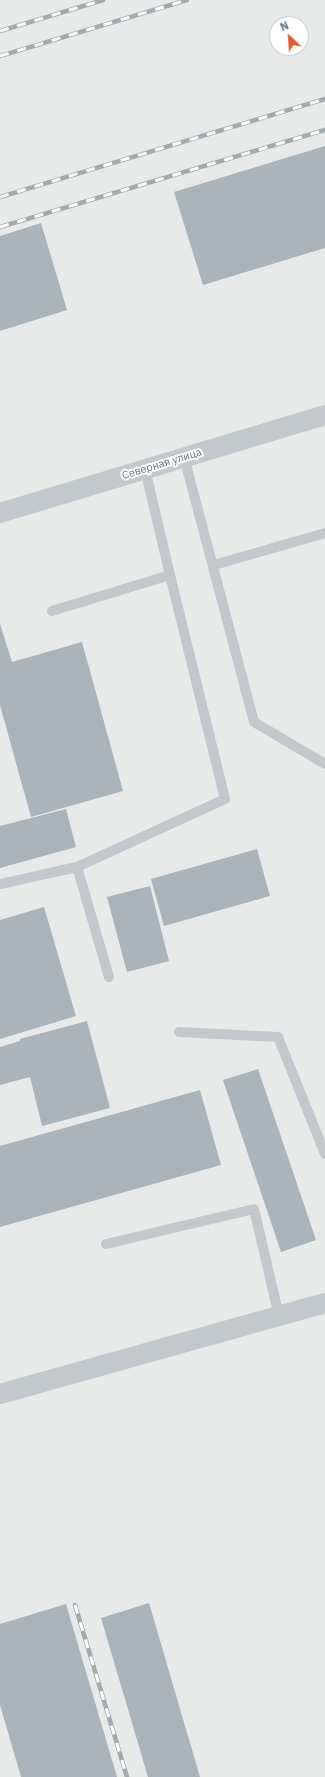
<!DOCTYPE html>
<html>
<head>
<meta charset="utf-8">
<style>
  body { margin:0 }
  #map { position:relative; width:325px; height:1777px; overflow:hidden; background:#fafaf8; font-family:"IBM Plex Sans",sans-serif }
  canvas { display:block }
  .north { position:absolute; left:269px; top:16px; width:40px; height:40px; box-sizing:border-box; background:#fff; border:1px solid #c1c8cd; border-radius:50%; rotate:335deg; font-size:11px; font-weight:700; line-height:16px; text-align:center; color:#657683 }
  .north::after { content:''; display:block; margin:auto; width:14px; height:18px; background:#e4572e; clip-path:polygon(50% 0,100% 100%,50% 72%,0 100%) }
</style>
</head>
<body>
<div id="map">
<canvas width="325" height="1777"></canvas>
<div class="north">N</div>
</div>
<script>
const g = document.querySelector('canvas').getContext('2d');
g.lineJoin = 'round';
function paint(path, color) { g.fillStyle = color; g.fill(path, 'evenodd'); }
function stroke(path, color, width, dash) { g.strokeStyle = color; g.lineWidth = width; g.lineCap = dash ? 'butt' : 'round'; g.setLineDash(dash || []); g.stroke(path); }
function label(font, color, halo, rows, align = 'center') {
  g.font = font + ' "IBM Plex Sans",sans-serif'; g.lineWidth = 4; g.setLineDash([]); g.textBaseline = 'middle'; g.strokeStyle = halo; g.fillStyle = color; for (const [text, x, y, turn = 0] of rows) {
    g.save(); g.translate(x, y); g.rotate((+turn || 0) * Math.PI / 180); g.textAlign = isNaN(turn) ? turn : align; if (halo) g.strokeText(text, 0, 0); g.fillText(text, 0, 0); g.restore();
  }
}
paint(new Path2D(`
  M0,0h325v1777h-325zM277,24h24v24h-24z`), '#e8e9e9');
paint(new Path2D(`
  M325,146v102l-122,37 -29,-93z
  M41,223l26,87 -67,21v-95z
  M0,624l12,38 70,-20 41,149 -92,26 -31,-112z
  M66,809l10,38 -76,21v-42z
  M257,849l13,47 -106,30 -13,-47z
  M150,886l19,75 -42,11 -20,-75z
  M44,907l32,109 -76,23v-119z
  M87,1021l23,87 -68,18 -12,-49 -30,8v-38l20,-6v-2z
  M258,1069l58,171 -35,12 -58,-172z
  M200,1090l21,75 -221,62v-81z
  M149,1603l51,174h-52l-47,-159z
  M66,1604l51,173h-96l-21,-72v-81z`), '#aab3b9');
stroke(new Path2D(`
  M184,457l70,265 71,42
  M214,565l111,-32
  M52,611l118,-36 -25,-106
  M0,884l77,-17
  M109,977l-32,-110 148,-68 -55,-224
  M179,1032l99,5 47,117
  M106,1244l148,-35 25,107`), '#c3c8cc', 10);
stroke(new Path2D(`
  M0,513l325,-98
  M0,1394l325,-91`), '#c3c8cc', 20);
const rail = new Path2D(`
  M0,31l103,-31
  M0,56l187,-56
  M0,197l325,-98
  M0,227l325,-97
  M75,1605l52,172`);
stroke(rail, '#a2aab0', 4.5);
stroke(rail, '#fff', 3, [9]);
label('11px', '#657683', '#fff', [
  ["Северная улица",162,464,-17]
]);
</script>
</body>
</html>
